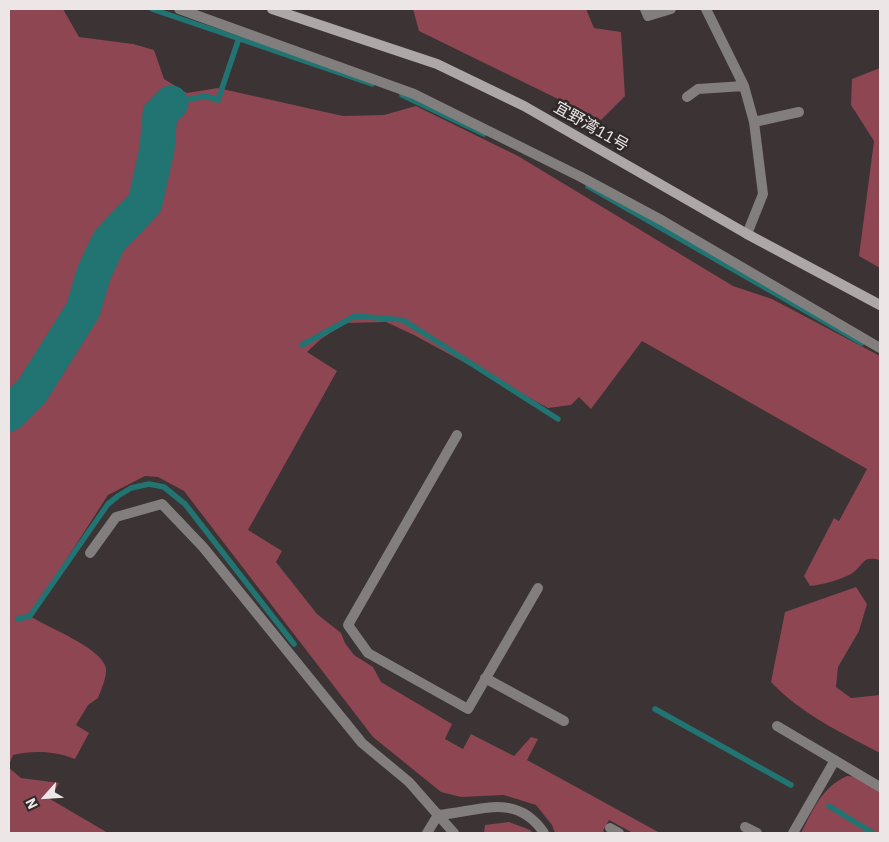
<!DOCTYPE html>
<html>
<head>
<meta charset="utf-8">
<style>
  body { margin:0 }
  #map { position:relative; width:889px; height:842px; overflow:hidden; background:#3b3334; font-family:"IBM Plex Sans",sans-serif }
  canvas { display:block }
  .frame { position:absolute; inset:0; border:10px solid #ece6e7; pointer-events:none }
  .north { position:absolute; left:20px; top:772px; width:50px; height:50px; -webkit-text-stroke:4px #30292a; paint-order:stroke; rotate:244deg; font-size:14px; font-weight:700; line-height:20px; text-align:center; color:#ece6e7 }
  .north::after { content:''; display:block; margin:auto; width:18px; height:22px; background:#ece6e7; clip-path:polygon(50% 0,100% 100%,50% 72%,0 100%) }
</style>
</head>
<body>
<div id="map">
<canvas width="889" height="842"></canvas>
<div class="frame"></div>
<div class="north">N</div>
</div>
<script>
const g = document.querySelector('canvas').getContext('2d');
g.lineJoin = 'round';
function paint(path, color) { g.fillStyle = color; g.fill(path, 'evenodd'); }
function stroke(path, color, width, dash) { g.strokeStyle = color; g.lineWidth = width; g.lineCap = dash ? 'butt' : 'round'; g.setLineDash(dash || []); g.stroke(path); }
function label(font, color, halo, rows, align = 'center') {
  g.font = font + ' "IBM Plex Sans","Noto Sans JP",sans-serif'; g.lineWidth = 5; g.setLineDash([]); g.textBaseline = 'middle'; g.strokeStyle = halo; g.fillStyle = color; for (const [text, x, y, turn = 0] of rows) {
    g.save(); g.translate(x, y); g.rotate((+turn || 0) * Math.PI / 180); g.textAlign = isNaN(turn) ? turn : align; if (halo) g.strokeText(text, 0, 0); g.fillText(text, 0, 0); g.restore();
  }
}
paint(new Path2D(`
  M9,9h54l16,28 54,7 21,6 10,29 23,14 31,-5 125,28 41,-1 32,-9 102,50 215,130 39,13 108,57v204c-18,-4 -15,3 -25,11 -9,8 -34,14 -45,15l-6,-10 30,-58 5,3 28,-52 -225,-128 -51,68 -12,-12 -8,8 -23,3 -134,-73 -28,-13 -40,1 -25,16 -14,13 30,19 -89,159 34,21 -6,11 41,52 24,19 4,10 9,12 19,12 8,15 71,42 -7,15 18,10 8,-15 43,22 17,-19 7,2 -11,21 133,73h-27l-24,-13 -6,11 3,2h-51l-3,-8 -16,-20 -32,-10 -43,2 -20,-5 -68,-55 -189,-246 -26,-14 -13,-1 -37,19 -78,121c18,12 71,31 76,52 1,9 -5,22 -8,30l-10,7 -12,20 13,8 -14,26c-19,-8 -42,-9 -62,-4l-4,10z
  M413,9h173l8,19 27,4 4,64 -24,24 -182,-89z
  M880,68v200l-21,-12 15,-115 -23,-36 1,-26z
  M856,587l11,17 -8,27 -21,36 -2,20 15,11 29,-3v58c-38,-20 -79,-39 -109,-71l14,-70z
  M9,768l12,10 38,5 -9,16 58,34h-99z
  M847,776l11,1 22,12v44h-79c12,-23 21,-46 46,-57z
  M509,822l21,8 3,3h-49l1,-8z`), '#8d4652');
stroke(new Path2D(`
  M152,9l220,75
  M402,95l82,39
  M171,103l34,-7 13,4 21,-62
  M588,186l274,157
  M302,345l53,-29 48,4 155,99
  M18,619l12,-3 78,-112 10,-8 13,-8 18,-4 15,3 21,17 109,140
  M655,709l136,76
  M829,806l44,27`), '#217471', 5.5);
stroke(new Path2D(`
  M9,414l23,-23 51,-81 11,-37 15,-32 36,-38 12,-54 3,-35 11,-11`), '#217471', 35);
stroke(new Path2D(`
  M179,9l235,85 167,83 82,44 217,127
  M457,435l-109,190 20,28 100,56 70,-121
  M90,553l26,-36 46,-13 41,43 159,196 47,39 29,33 -11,18
  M485,678l79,43
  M777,726l103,61
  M438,815c40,-3 78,-24 106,18
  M438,815l16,18
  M745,827l12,6
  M610,828l9,5
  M793,833l42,-73`), '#827e7e', 10);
stroke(new Path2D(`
  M645,9l3,7 23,-7
  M706,9l38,77 10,36 9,72 -16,40
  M687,97l11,-8 46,-3
  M754,122l45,-10`), '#827e7e', 10);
stroke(new Path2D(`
  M272,9l165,55 87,42 223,128 133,71`), '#aea7a8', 10);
label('16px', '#ece6e7', '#30292a', [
  ["宜野湾11号",591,127,30]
]);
</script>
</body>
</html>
